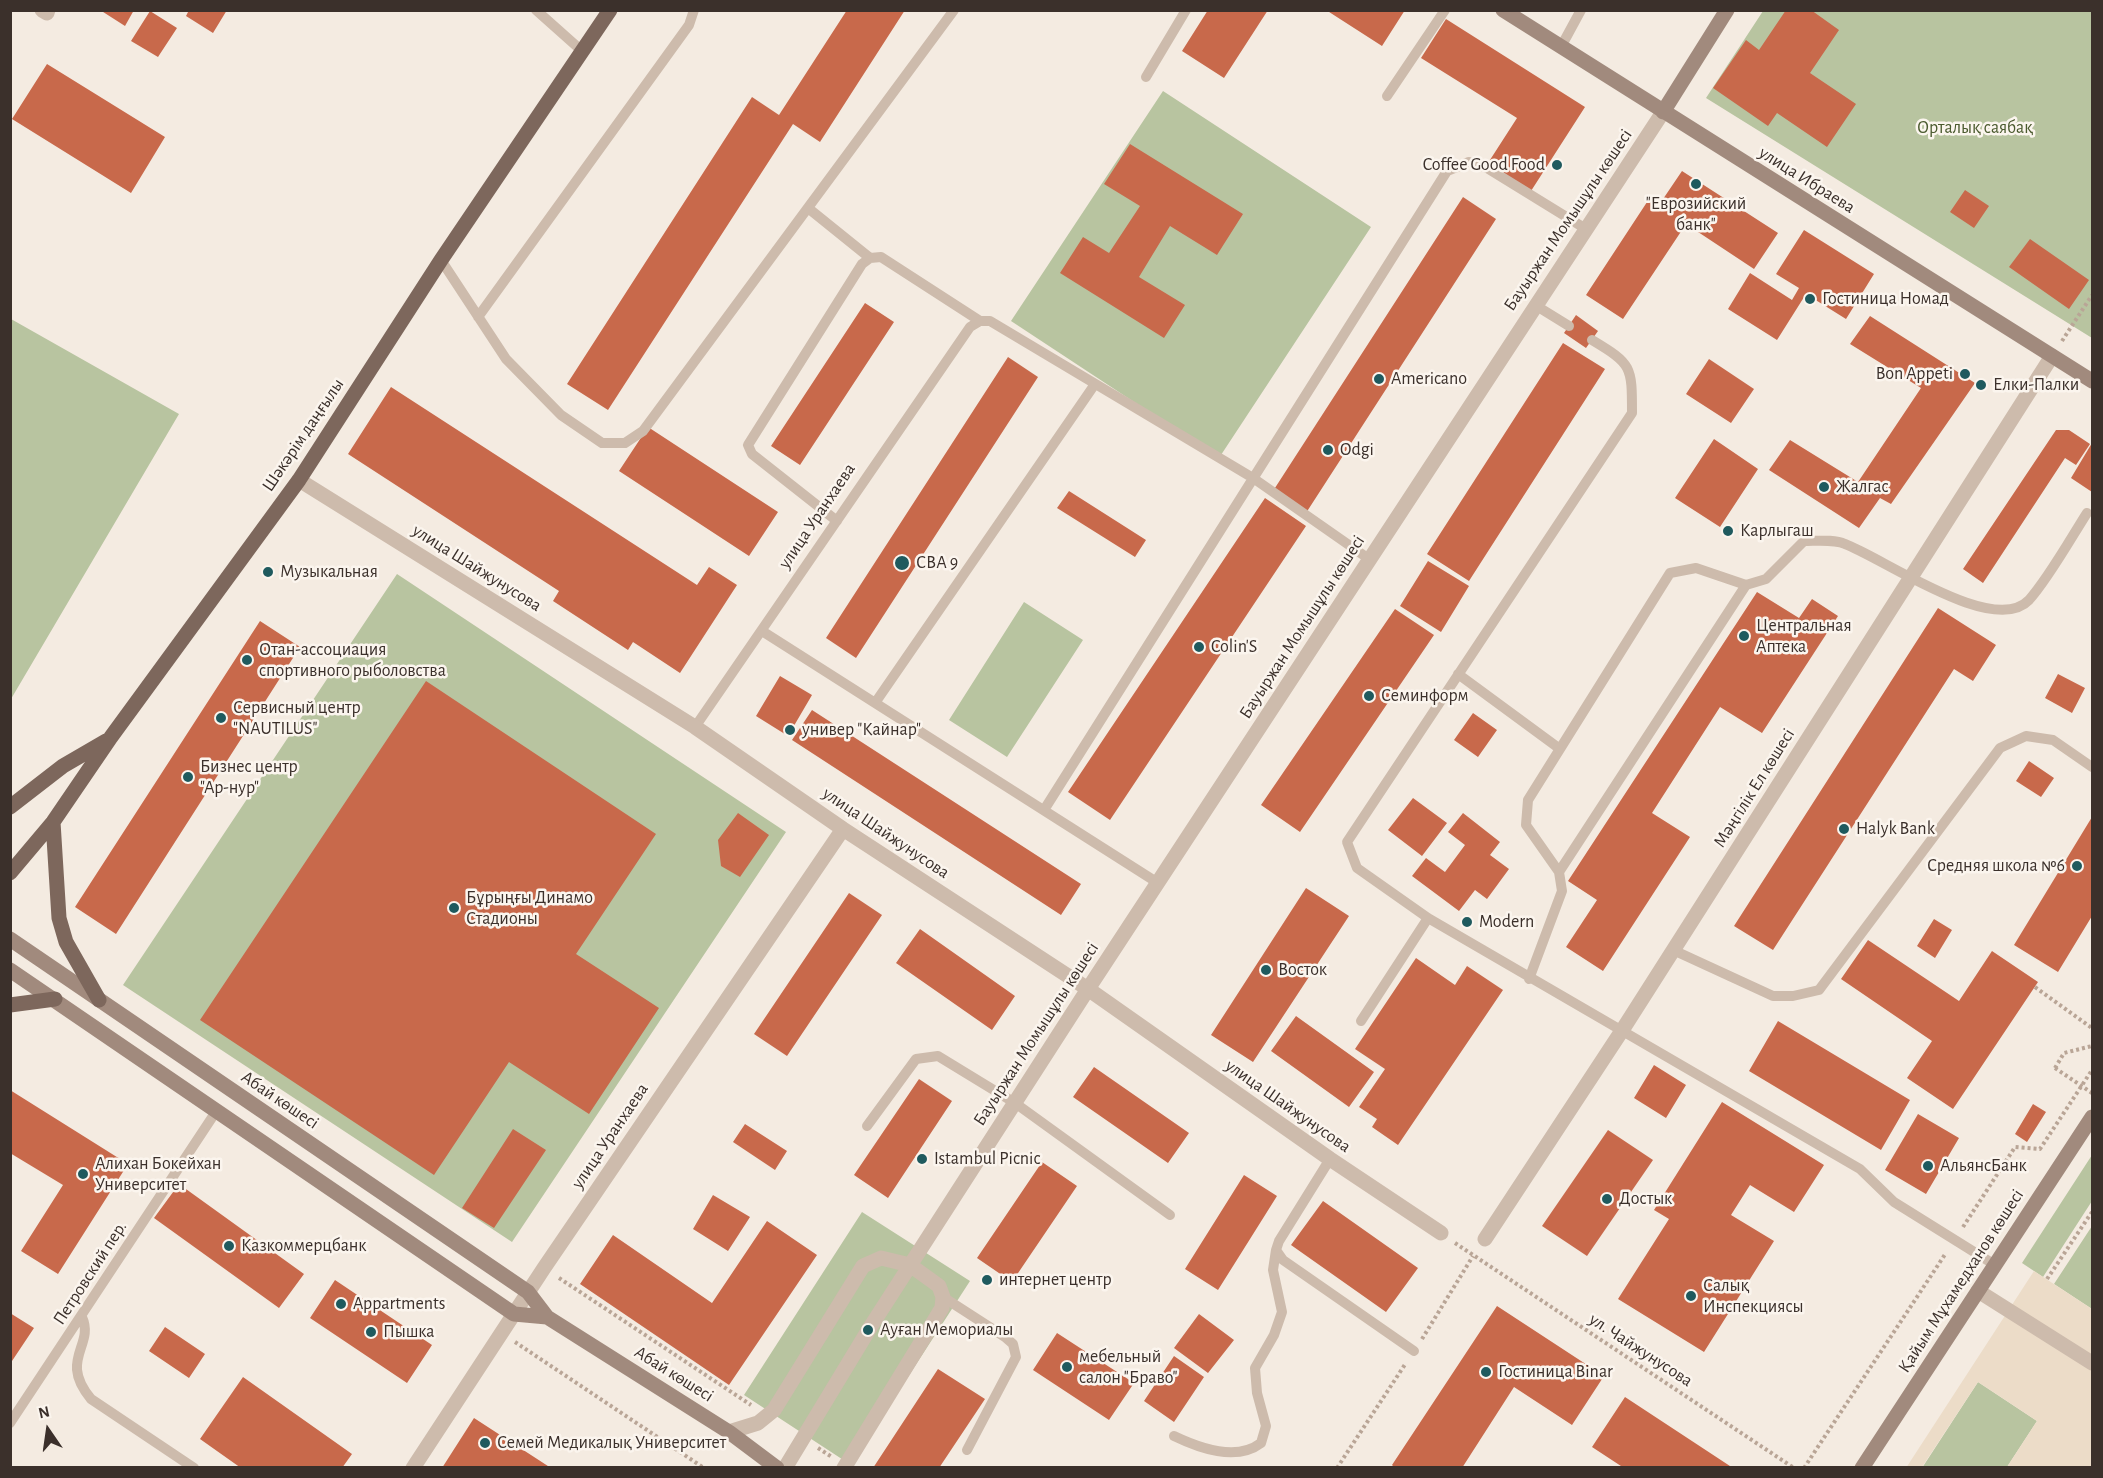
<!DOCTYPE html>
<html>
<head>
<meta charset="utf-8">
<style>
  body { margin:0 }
  #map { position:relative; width:2103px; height:1478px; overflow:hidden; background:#f4ebe1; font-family:"Alegreya Sans",sans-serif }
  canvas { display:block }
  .frame { position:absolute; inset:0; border:12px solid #3b302b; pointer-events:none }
  .north { position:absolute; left:18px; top:1400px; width:60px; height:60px; -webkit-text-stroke:4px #fbf5ee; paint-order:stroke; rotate:347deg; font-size:16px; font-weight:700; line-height:24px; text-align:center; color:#3b302b }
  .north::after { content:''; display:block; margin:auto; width:21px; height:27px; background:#3b302b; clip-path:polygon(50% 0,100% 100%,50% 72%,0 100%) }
</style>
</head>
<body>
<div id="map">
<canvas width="2103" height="1478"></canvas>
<div class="frame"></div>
<div class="north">N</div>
</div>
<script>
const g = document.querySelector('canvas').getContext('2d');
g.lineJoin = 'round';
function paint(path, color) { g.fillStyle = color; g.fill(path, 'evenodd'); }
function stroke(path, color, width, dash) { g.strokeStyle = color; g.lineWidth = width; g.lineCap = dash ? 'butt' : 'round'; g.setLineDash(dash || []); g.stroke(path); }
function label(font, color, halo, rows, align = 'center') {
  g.font = font + ' "Alegreya Sans",sans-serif'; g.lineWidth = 5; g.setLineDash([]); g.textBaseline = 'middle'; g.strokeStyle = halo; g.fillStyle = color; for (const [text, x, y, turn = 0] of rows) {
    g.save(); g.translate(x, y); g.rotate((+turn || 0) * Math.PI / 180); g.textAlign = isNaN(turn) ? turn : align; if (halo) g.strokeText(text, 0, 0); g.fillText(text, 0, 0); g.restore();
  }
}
paint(new Path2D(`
  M1763,11h329v327l-386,-240z
  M1163,91l208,136 -152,231 -208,-137z
  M11,319l168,95 -168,285z
  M397,574l389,258 -274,410 -389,-257z
  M1024,602l59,38 -76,117 -58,-37z
  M2092,1155v46l-49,76 -21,-14z
  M862,1212l108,69 -119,184 -107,-70z
  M2092,1226v83l-38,-25z
  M1978,1382l59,39 -30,46 -85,1z`), '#b8c4a0');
paint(new Path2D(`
  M2034,1271l58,38v158h-85l30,-46 -59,-39 -56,85 -16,1z`), '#ecdcc8');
paint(new Path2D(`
  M100,10h34l-9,16z
  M189,10h38l-14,23 -27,-17z
  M847,10h58l-85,132 -27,-18 -185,286 -41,-26 185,-287 27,18z
  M1208,10h60l-44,68 -42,-27z
  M1326,10h79l-23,36z
  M1786,10h25l28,20 -29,43 46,31 -29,43 -50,-34 -9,13 -55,-38 33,-48 13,10z
  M150,11l27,17 -19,29 -27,-16z
  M1446,19l139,88 -54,84 -43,-28 29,-45 -96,-60z
  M47,64l118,73 -34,56 -119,-74z
  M1130,144l113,70 -26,41 -47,-29 -31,51 46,28 -21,33 -104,-65 23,-36 26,16 31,-47 -36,-22z
  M1682,171l96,62 -24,36 -68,-45 -63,95 -37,-24 65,-99 10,6z
  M1965,190l24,16 -15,22 -24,-16z
  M1463,197l33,22 -190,294 -33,-22z
  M1804,230l70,44 -28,45 -40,-25 -29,46 -49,-31 22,-36 42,27 7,-12 -23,-14z
  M2030,239l59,41 -20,29 -60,-42z
  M865,303l29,19 -94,143 -29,-19z
  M1576,315l22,16 -12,17 -22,-15z
  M1870,316l105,67 -84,121 -11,-6 -21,30 -90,-58 21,-30 68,42 63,-94 -71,-44z
  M1563,343l42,26 -136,212 -42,-27z
  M1008,357l30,20 -182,281 -30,-20z
  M1709,359l45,30 -23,34 -45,-29z
  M391,387l306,198 12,-18 28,18 -57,88 -47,-31 -5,8 -75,-49 6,-10 -211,-137z
  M648,427l130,85 -29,44 -130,-85z
  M2056,430h13l21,14 -14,21 -11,-7 -82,125 -20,-14z
  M1714,439l44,30 -38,58 -45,-29z
  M2092,443v49l-21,-14z
  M1069,491l77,49 -11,17 -78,-49z
  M1265,498l41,28 -196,294 -42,-28z
  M1428,561l41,25 -28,46 -41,-26z
  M1757,592l42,26 13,-19 26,17 -76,117 -42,-26 -68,106 38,24 -87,134 -37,-24 31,-47 -29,-19z
  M1938,608l58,37 -23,36 -19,-12 -181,281 -39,-24z
  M1395,609l39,26 -134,197 -39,-27z
  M260,621l40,26 -184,287 -41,-27z
  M2058,674l27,14 -13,25 -27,-15z
  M780,676l32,19 -24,41 -32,-20z
  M426,681l230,153 -80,120 83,54 -70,106 -80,-52 -75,113 -234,-155z
  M812,710l269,174 -20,31 -269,-175z
  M1473,713l24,17 -19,27 -24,-17z
  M2029,761l25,17 -13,19 -25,-16z
  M1413,798l34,25 -25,33 -34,-26z
  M738,813l31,22 -29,42 -19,-11 -3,-26z
  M1463,813l37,29 -10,13 19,14 -22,30 -12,-9 -16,21 -47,-35 14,-18 19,14 20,-27 -17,-13z
  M2092,817v99l-34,56 -44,-27z
  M1306,888l43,28 -96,146 -42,-27z
  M849,893l33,22 -95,141 -33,-22z
  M1934,919l18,11 -17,28 -18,-12z
  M920,929l95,67 -23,34 -96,-67z
  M1868,940l91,61 33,-50 46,31 -85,127 -46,-31 25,-37 -91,-62z
  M1416,958l39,27 12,-19 36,24 -105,155 -26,-18 5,-8 -18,-12 26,-38 -30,-20z
  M1296,1016l78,56 -25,35 -78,-56z
  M1778,1021l132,79 -29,50 -132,-79z
  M1654,1065l32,20 -20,33 -32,-20z
  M1094,1067l95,66 -21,30 -95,-66z
  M919,1079l33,22 -64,97 -34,-23z
  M10,1090l118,74 -70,110 -37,-23 42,-66 -53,-32z
  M1722,1102l102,63 -30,47 -44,-27 -19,30 43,26 -70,111 -86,-53 51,-80 -15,-9z
  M2033,1104l13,8 -19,30 -12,-8z
  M1918,1114l41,24 -33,56 -41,-24z
  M745,1124l42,27 -12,19 -42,-28z
  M513,1129l33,21 -52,78 -32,-20z
  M1608,1130l45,30 -66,96 -45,-30z
  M1042,1162l35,24 -65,96 -35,-24z
  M1244,1175l33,21 -59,94 -33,-21z
  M179,1184l125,90 -25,34 -125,-90z
  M713,1195l37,22 -22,34 -35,-22z
  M1323,1201l95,67 -32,44 -95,-67z
  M767,1221l50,34 -88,130 -149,-101 33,-49 99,68z
  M335,1280l97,65 -25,38 -97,-65z
  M1497,1306l107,70 -32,49 -58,-38 -52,81h-67l-3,-3z
  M10,1313l24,15 -24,36z
  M1199,1314l35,26 -26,33 -34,-25z
  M165,1327l40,27 -16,24 -40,-27z
  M1057,1333l77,50 -25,37 -76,-50z
  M1174,1356l30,21 -30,45 -30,-21z
  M938,1369l47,30 -46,69h-66z
  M243,1377l109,77 -10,14h-101l-41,-29z
  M1625,1397l108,71h-109l-32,-21z
  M474,1418l77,50h-109z`), '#c8694b');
stroke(new Path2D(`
  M2062,341l30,-46
  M2035,987l57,41
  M2055,1068l9,-15 28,-7
  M1963,1227l52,-80 25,2 52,-79
  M1455,1243l339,225
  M559,1278l192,127
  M2047,1279l45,-67
  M1422,1339l51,-83
  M515,1342l189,126
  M818,1448l14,9
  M1337,1468l69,-105
  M1804,1468l142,-215`), '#b9a596', 4, [3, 3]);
stroke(new Path2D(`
  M536,10l46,41
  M1562,45l19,-35
  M1146,77l40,-67
  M1387,96l58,-86
  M808,208l62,50
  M441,260l65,99 55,56 41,28h23l18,-12 311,-421
  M1535,305l34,21
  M478,317l211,-292 5,-15
  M1592,340c40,24 40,26 40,73l-285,429 10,26 71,50 432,251 34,33 101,63
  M837,521l-85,-67 -4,-9 114,-181 8,-6 11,-1 99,64
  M762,631l396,252
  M1458,674l102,75
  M875,703l220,-319
  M695,727l275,-400 10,-6h10l263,157 116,81
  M1044,810l403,-639 22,-9 18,6 99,61
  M1559,872l187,-287
  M1673,950l100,46h20l26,-6 181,-242 26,-12 27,4 39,27
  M1529,979l33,-88 -3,-19 -33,-47 2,-25 142,-227 26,-5 50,17 20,-6 38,-38c13,0 30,-2 41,3 38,14 149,93 184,56 19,-21 42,-62 58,-87
  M1361,1021l67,-103
  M867,1126l49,-67 22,-3 77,47 155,112
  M1330,1159l-51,82 -3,9 7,10 131,91
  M943,1297l62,40 8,7 3,13 -49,93
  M82,1317c13,29 -24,42 9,82l103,69
  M10,1423l207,-313
  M1174,1436c25,12 62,26 87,7l5,-17 -9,-33 -2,-25 19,-33 8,-23 -9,-42 3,-20`), '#cdbbac', 10);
stroke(new Path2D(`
  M42,10l5,3 1,-3
  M299,480l396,247 148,102 245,160 242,170 111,74
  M1485,1239l138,-210 429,-673
  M1978,1291l114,72
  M729,1432l29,-9 16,-13 89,-144 18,-8 29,7 29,21 4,11 -1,11 -98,160
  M413,1468l131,-200 299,-439
  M785,1468l86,-142 217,-337 575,-877`), '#cdbbac', 15);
stroke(new Path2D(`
  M1503,10l589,371
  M1663,112l64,-102
  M10,939l518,353 19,25 182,115 48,36
  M10,970l504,344 33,3
  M1862,1468l230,-351`), '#a18a7d', 15);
stroke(new Path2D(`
  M10,807l53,-41 43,-25
  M53,822l6,96 7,24 33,58
  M10,873l43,-51 58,-85 188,-257 142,-220 169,-250
  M10,1005l45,-6`), '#7d675c', 15);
stroke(new Path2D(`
  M2055,1068l37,25`), '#b9a596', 4, [3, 3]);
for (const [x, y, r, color] of [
  [1557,165,6,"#1f5a5e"],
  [1696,184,6,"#1f5a5e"],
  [1810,299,6,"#1f5a5e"],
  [1965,374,6,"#1f5a5e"],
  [1379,379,6,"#1f5a5e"],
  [1981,385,6,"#1f5a5e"],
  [1328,450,6,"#1f5a5e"],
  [1824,487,6,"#1f5a5e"],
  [1728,531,6,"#1f5a5e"],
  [902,563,8,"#1f5a5e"],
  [268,572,6,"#1f5a5e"],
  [1744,636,6,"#1f5a5e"],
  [1199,647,6,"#1f5a5e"],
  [247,660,6,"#1f5a5e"],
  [1369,696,6,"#1f5a5e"],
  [221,718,6,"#1f5a5e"],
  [790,730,6,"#1f5a5e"],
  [188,777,6,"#1f5a5e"],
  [1844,829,6,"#1f5a5e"],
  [2077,866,6,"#1f5a5e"],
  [454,908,6,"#1f5a5e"],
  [1467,922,6,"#1f5a5e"],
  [1266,970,6,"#1f5a5e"],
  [922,1159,6,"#1f5a5e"],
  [1928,1166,6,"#1f5a5e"],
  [83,1174,6,"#1f5a5e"],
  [1607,1199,6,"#1f5a5e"],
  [229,1246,6,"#1f5a5e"],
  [987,1280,6,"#1f5a5e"],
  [1691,1296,6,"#1f5a5e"],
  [341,1304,6,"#1f5a5e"],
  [868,1330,6,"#1f5a5e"],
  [371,1332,6,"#1f5a5e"],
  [1067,1367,6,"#1f5a5e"],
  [1486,1372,6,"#1f5a5e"],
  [485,1443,6,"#1f5a5e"]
]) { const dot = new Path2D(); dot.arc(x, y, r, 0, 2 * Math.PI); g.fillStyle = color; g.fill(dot); stroke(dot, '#fbf5ee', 2); }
label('18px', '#4a5a2e', '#fbf5ee', [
  ["Орталық саябақ",1975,128]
]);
label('18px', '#3b302b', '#fbf5ee', [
  ["Coffee Good Food",1545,165,"right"],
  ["\"Еврозийский",1696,204,"center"],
  ["банк\"",1696,225,"center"],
  ["Гостиница Номад",1822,299],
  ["Bon Appeti",1953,374,"right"],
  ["Americano",1391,379],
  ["Елки-Палки",1993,385],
  ["Odgi",1340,450],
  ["Жалгас",1836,487],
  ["Карлыгаш",1740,531],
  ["СВА 9",916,563],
  ["Музыкальная",280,572],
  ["Центральная",1756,626],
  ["Аптека",1756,647],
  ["Colin'S",1211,647],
  ["Отан-ассоциация",259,650],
  ["спортивного рыболовства",259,671],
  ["Семинформ",1381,696],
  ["Сервисный центр",233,708],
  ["\"NAUTILUS\"",233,729],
  ["универ \"Кайнар\"",802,730],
  ["Бизнес центр",200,767],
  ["\"Ар-нур\"",200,788],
  ["Halyk Bank",1856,829],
  ["Средняя школа №6",2065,866,"right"],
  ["Бұрыңғы Динамо",466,898],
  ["Стадионы",466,919],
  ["Modern",1479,922],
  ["Восток",1278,970],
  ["Istambul Picnic",934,1159],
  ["Алихан Бокейхан",95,1164],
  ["Университет",95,1185],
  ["АльянсБанк",1940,1166],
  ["Достык",1619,1199],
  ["Казкоммерцбанк",241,1246],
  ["интернет центр",999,1280],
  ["Салық",1703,1286],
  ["Инспекциясы",1703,1307],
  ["Appartments",353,1304],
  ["Ауған Мемориалы",880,1330],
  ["Пышка",383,1332],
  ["мебельный",1079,1357],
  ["салон \"Браво\"",1079,1378],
  ["Гостиница Binar",1498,1372],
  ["Семей Медикалық Университет",497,1443]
], 'left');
label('18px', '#3b302b', '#fbf5ee', [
  ["улица Ибраева",1807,180,32],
  ["Бауыржан Момышұлы көшесі",1568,220,-56],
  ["Шәкәрім даңғылы",303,435,-56],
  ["улица Уранхаева",817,516,-56],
  ["улица Шайжунусова",477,568,32],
  ["Бауыржан Момышұлы көшесі",1302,627,-57],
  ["Мәңгілік Ел көшесі",1754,788,-58],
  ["улица Шайжунусова",886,833,34],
  ["Бауыржан Момышұлы көшесі",1036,1034,-57],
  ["Абай көшесі",280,1100,34],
  ["улица Шайжунусова",1288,1106,35],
  ["улица Уранхаева",610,1136,-56],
  ["Петровский пер.",90,1273,-57],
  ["Қайым Мұхамедханов көшесі",1961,1281,-57],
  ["ул. Чайжунусова",1641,1350,33],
  ["Абай көшесі",674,1374,32]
]);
</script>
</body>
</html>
